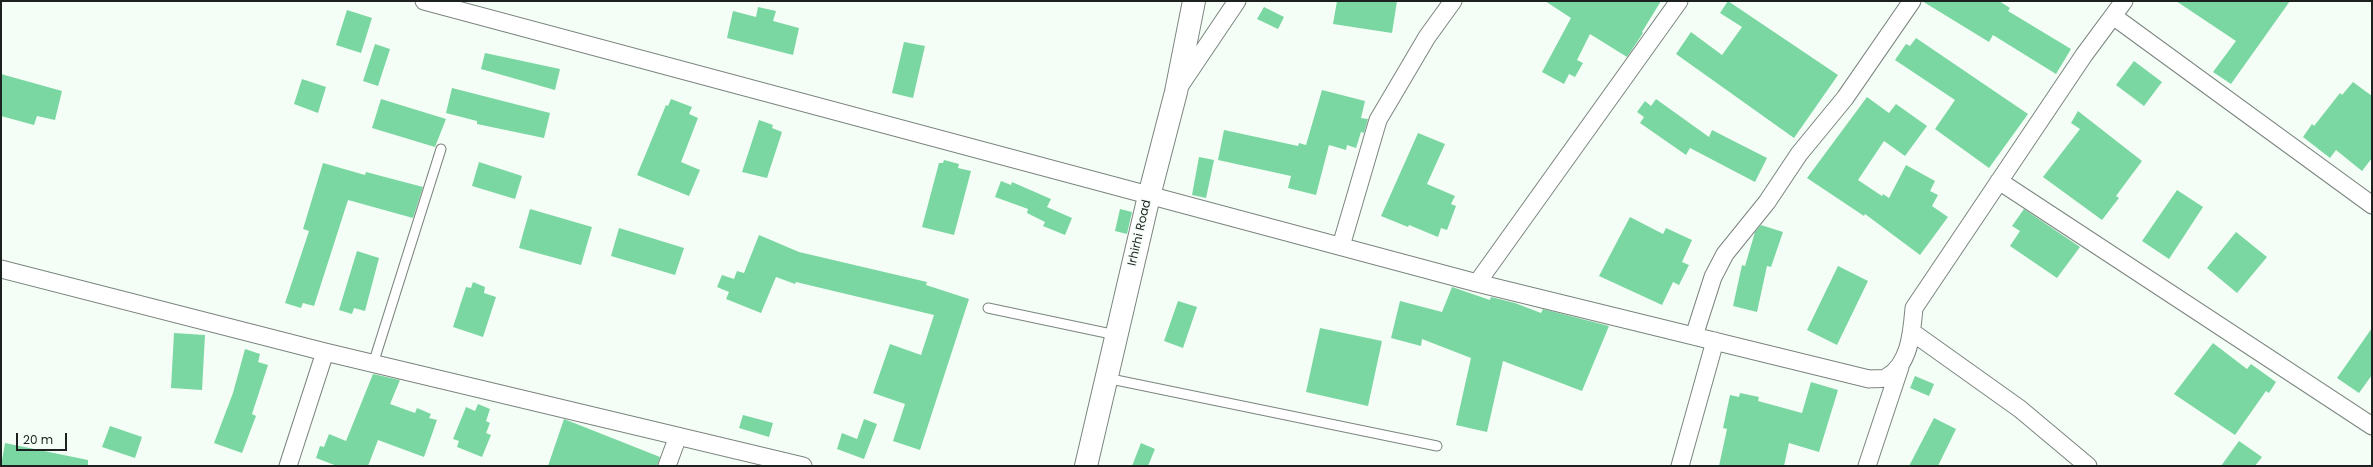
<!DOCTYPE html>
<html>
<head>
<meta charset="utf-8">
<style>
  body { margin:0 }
  #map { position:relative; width:2373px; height:467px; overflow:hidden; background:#f4fef7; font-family:Poppins,sans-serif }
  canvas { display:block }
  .frame { position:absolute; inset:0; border:2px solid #1d211f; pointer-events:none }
  .scale { position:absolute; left:16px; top:433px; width:51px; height:18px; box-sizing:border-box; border:2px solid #1d211f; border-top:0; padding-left:5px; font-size:12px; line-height:14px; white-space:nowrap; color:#1d211f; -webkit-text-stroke:3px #f4fef7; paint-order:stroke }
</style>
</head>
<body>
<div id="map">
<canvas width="2373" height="467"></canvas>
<div class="frame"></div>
<div class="scale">20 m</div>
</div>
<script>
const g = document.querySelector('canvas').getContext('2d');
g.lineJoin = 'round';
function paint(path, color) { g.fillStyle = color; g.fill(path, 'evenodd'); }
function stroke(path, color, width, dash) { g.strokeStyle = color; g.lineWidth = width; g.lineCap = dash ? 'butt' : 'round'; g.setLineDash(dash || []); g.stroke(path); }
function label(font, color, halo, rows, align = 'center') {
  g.font = font + ' Poppins,sans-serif'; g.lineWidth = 3; g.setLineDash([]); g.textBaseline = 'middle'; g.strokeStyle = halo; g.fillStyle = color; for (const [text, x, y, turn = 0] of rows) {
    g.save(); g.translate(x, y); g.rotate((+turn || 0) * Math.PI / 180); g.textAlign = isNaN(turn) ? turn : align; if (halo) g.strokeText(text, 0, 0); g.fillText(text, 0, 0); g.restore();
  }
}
paint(new Path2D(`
  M1337,1h60l-5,32 -59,-9z
  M1545,1h116l-19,31 1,1 -16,24 -37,-23 -13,26 6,3 -8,14 -6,-3 -5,10 -22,-12 29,-54z
  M1728,1l110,74 -44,63 -118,-84 15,-22 31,23 20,-28 -22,-14z
  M1922,1h77l11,7 -2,3 63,38 -15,25 -63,-39 -4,7z
  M2176,1h114l-59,83 -18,-12 23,-31z
  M758,7l18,4 -3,10 26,7 -6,27 -66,-17 6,-27 23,6z
  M1264,7l20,10 -6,12 -21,-10z
  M347,10l25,8 -11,35 -25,-8z
  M1916,38l112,76 -39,54 -54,-39 20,-29 -60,-40 11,-16 4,2z
  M904,42l21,4 -12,52 -21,-5z
  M375,44l15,5 -12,37 -15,-5z
  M485,53l75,16 -5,21 -74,-21z
  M2134,61l28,21 -18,24 -28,-21z
  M1,74l61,17 -7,29 -18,-4 -3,9 -33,-9z
  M302,79l24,8 -8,26 -24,-9z
  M2353,82l19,14v62l-10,13 -26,-21 -6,8 -27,-21 9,-13 2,2 26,-33 2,2z
  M452,88l98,25 -6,25 -67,-14v-3l-31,-8z
  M1322,90l43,11 -4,17 7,1 -4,14 -3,-1 -5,16 -9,-3 -1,5 -17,-5 -13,50 -28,-7 3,-12 -73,-16 6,-30 74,16 1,-3 7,2z
  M1867,97l22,16 7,-9 31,22 -22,30 -21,-15 -26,39 24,16 1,-2 6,4 17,-33 29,16 -5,10 8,4 -6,11 16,11 -28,38 -55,-41 -1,2 -57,-38z
  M381,99l65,20 -11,28 -63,-19z
  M671,99l21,8 -3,7 9,4 -17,44 19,8 -11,26 -52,-21 29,-70 2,1z
  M1656,99l53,38 3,-7 55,28 -12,24 -65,-34 -4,7 -46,-32 4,-6 -7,-5 8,-11 6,5z
  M2078,111l64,50 -26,35 3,2 -17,22 -59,-43 37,-48 -9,-6z
  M759,120l14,5 -1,3 10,4 -15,46 -25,-6z
  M1418,133l27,11 -18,40 28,12 -4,8 5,2 -9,24 -6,-2 -3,9 -29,-12 -1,2 -27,-11z
  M1199,157l15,3 -8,38 -14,-3z
  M944,160l15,4 -1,4 13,3 -17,64 -32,-8 17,-64h4z
  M479,162l43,14 -7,23 -43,-13z
  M323,163l42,12 1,-3 57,15 -10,31 -65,-18 -34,106 -11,-3 -2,5 -16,-5 24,-72 -6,-2z
  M1001,181l10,4 1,-3 39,17 -4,8 25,11 -7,17 -22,-9 2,-4 -18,-9 1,-4 -33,-12z
  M2177,190l26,17 -34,52 -27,-18z
  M530,209l62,18 -11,38 -62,-17z
  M1120,209l12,3 -5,22 -12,-3z
  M2024,209l56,38 -23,31 -47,-32 10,-15 -8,-5z
  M1630,217l33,17 3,-6 26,12 -10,22 7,3 -10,20 -6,-3 -11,23 -63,-29z
  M1761,225l22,7 -12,35 -4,-1 -10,46 -24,-6 9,-41 3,1 10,-34z
  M619,228l65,20 -9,27 -64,-19z
  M2236,232l31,25 -30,36 -30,-25z
  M759,235l40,17 128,30 -1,3 43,14 -49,151 -27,-9 12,-37 -32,-11 17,-49 31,11 13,-40 -138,-33 -1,2 -19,-7 -15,36 -35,-14 3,-7 -12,-5 5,-12 12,4 3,-8 7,2z
  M357,251l22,7 -14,53 -11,-3 -2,6 -13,-4z
  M1838,266l30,15 -31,64 -30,-15z
  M473,282l12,5 -1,6 12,4 -13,40 -30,-10 13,-40 5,1z
  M1452,287l38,13 1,-3 24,6 26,10 2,-4 66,17 -27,65 -79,-30 -16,71 -31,-7 15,-67 -49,-19 -1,7 -30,-8 9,-37 42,11z
  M1178,301l19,6 -14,41 -19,-7z
  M1320,328l62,13 -14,65 -62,-14z
  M2372,328v47l-13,18 -22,-15z
  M174,333l31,2 -3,55 -31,-2z
  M2213,343l34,26 4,-5 25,18 -7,11 -3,-2 -31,44 -61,-41z
  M245,349l15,5 -2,8 10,3 -16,49 4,2 -14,37 -28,-10 19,-50z
  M373,374l27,6 -10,24 25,9 2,-5 14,6 -2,4 8,2 -13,37 -46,-17 -10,26h-31l-21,-8 4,-12 4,1 5,-13 17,7z
  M1915,376l19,8 -5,12 -19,-8z
  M1811,382l27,8 -19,62 -30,-9 -5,23h-65l8,-37 -4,-1 7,-33 9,2 1,-4 19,4 -1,4 44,12z
  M478,404l12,5 -4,12 4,2 -4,10 5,2 -9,22 -25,-10 2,-6 -6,-2 13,-32 9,4z
  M743,415l30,8 -4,14 -30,-9z
  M1934,418l22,11 -18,37h-29z
  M564,419l96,38 -3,9h-109z
  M864,419l13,5 -13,35 -27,-10 5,-16 15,6z
  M110,426l32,11 -7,21 -33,-11z
  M2239,441l23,16 -7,9h-34z
  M5,443l83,17v6h-87z
  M1141,443l14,6 -7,17h-16z`), '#7bd7a1');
const service = new Path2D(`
  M988,308l128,27
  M373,364l68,-215
  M1106,378l331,68`);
const minor = new Path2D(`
  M424,1l1053,282 392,96c5,-1 14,1 18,-2 23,-13 25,-46 27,-69l170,-253 40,-54
  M2113,16l259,189
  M1179,87l58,-86
  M1999,181l373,245
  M1341,246l37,-126 49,-83 26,-36
  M1,269l324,83 478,114
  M1477,283l202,-282
  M1912,332l108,77 68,57
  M1694,336l19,-59 12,-23 42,-52 32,-48 46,-56 67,-97
  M288,466l37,-114
  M667,466l11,-30
  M1680,466l35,-125
  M1867,466l33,-99`);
const tertiary = new Path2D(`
  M1086,466l63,-270 27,-104 18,-91`);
stroke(service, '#7b847e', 11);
stroke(minor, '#7b847e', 19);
stroke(tertiary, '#7b847e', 24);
stroke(service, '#fff', 9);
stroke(minor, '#fff', 17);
stroke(tertiary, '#fff', 22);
label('12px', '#1d211f', '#f4fef7', [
  ["Irhirhi Road",1140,233,-77]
]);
</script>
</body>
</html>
